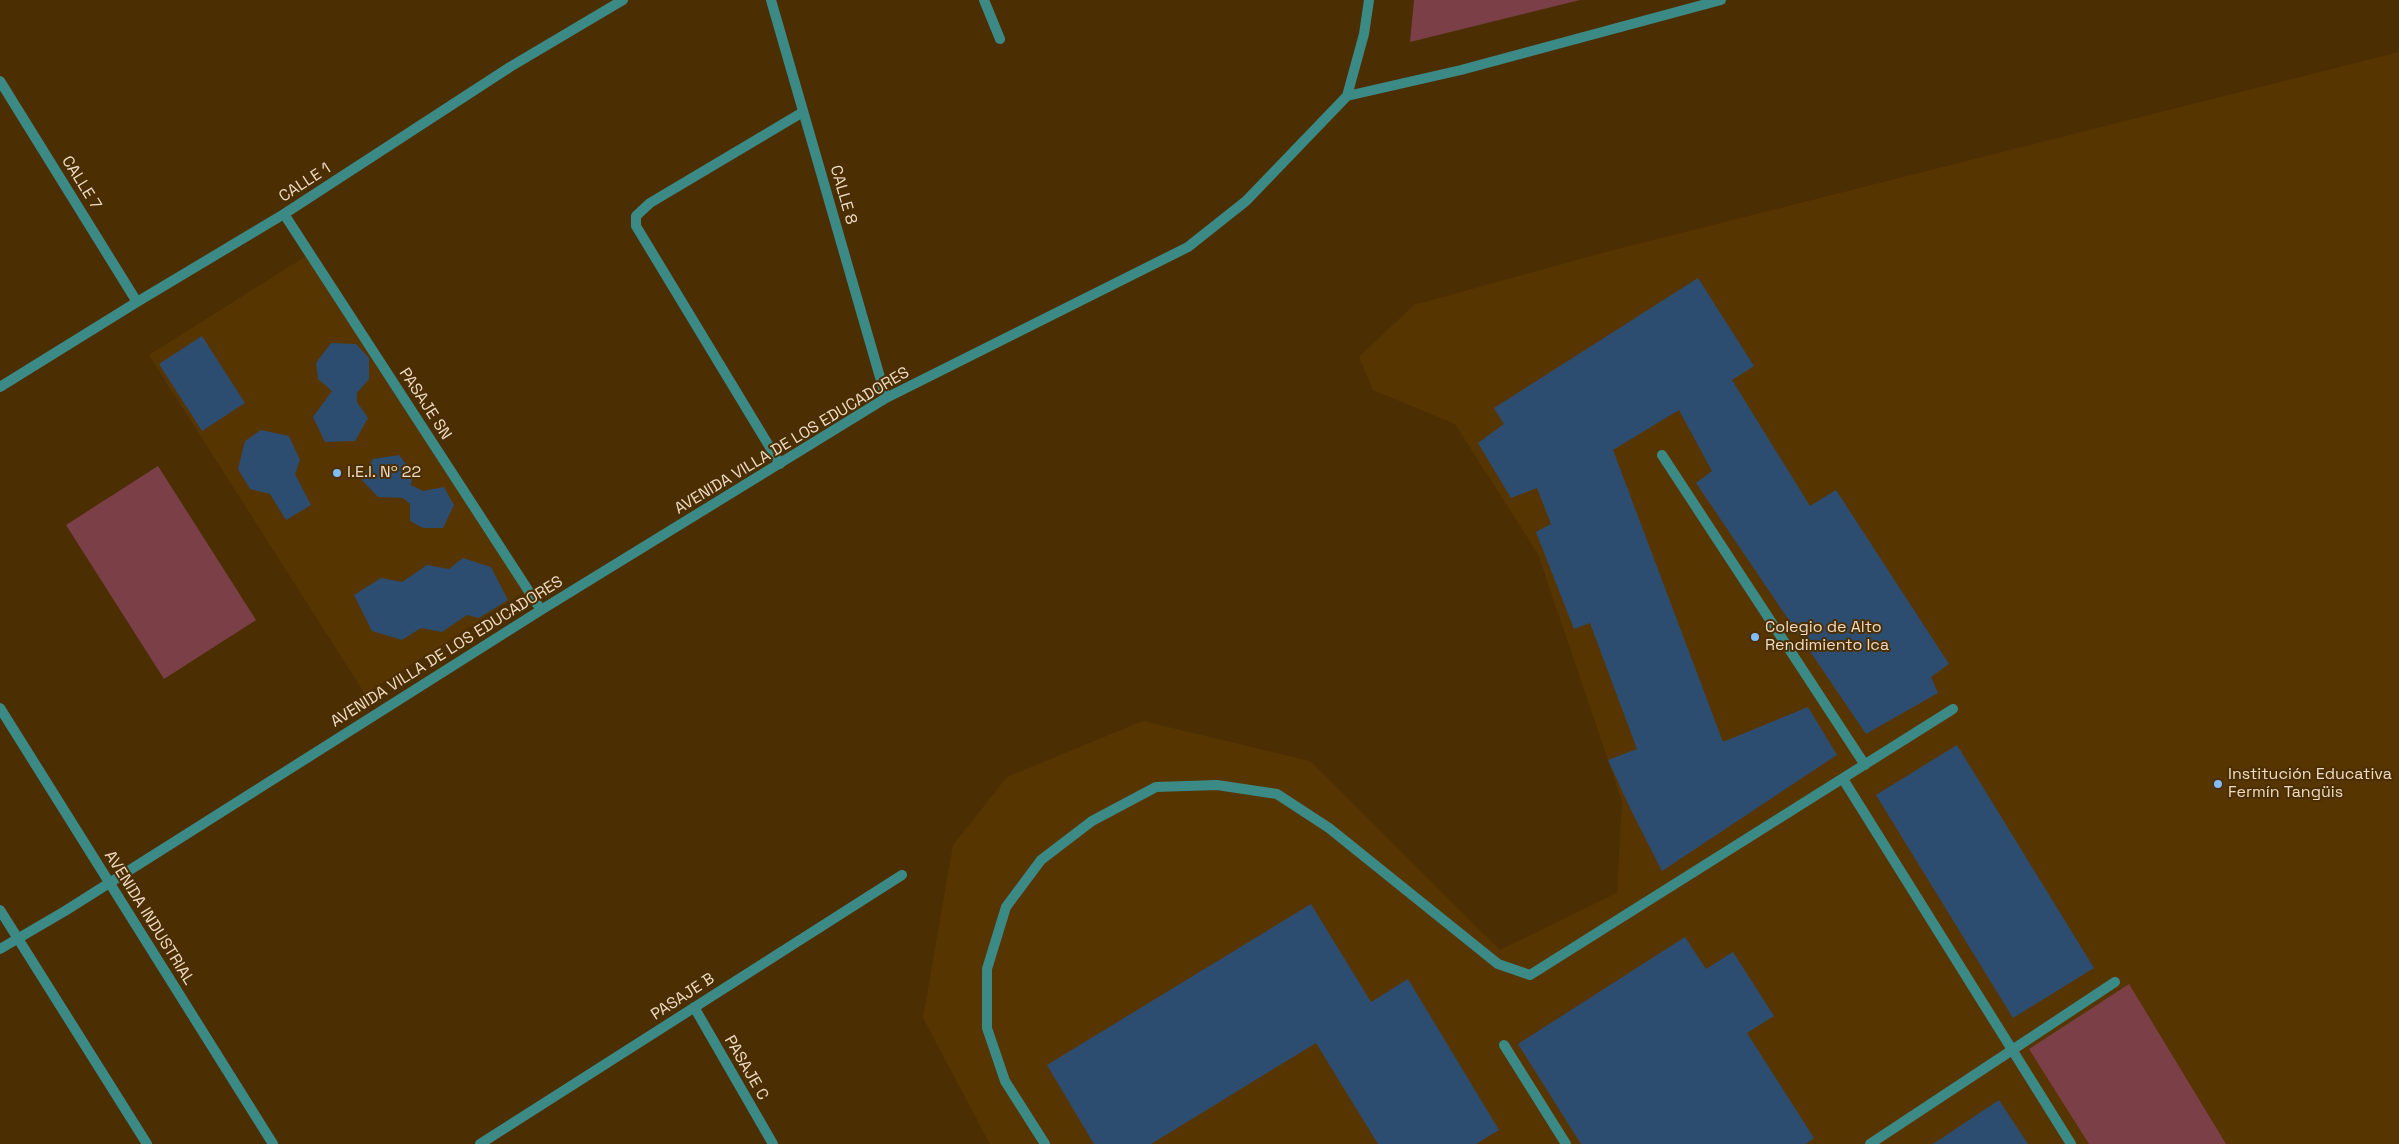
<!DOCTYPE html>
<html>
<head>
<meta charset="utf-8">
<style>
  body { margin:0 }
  canvas { display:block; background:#4b2e01 }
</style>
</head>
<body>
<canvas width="2399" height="1144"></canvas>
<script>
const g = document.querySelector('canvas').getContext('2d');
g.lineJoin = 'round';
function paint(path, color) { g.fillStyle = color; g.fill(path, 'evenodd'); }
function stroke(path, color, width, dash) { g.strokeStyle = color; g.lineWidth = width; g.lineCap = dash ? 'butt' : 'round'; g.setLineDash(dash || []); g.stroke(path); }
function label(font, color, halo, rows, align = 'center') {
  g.font = font + ' "Space Grotesk",sans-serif'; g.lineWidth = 4; g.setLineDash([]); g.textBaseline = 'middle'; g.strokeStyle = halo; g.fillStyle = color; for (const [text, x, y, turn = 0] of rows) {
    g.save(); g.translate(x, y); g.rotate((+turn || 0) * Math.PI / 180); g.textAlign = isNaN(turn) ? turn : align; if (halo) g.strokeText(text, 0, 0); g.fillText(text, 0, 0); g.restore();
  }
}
paint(new Path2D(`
  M2399,52v1092h-1409l-67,-126 30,-173 54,-68 136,-56 167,40 190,189 117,-57 5,-92 -84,-247 -83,-130 -82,-34 -14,-33 55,-52 188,-52z
  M311,253l213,339 -159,102 -216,-339z`), '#573500');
paint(new Path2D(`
  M1414,0h166l-170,42z
  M158,466l98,154 -92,59 -98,-154z
  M2129,984l97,160h-137l-60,-95z`), '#7b3f48');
paint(new Path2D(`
  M1698,278l56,88 -22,14 78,126 26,-16 113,174 -18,13 7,16 -72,41 -170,-251 16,-12 -33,-61 -66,40 110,292 85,-35 29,48 -175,116 -31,-61 -23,-50 29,-11 -47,-126 -16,6 -38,-97 15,-8 -14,-36 -26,10 -33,-55 26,-19 -10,-16z
  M202,336l43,67 -43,28 -43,-67z
  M331,343l25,1 13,14v21l-12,14v9l11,16 -13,23 -30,1 -12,-25 19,-26 -14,-12 -2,-16z
  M261,430l28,6 11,24 -5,14 16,31 -25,15 -16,-26 -20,-5 -12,-20 7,-28z
  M399,455l14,18 -2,12 12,6 21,-4 10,18 -11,23h-20l-13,-7v-17l-7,-6 -25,-1 -16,-17 11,-21z
  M463,558l28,9 17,33 -29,18 -12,-3 -25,17 -21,-4 -19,12 -30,-9 -18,-36 27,-17 21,4 25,-17 22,4z
  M1957,745l137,223 -81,50 -137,-223z
  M1311,904l60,98 37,-23 91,151 -23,14h-98l-62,-101 -165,101h-57l-47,-79z
  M1685,937l21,32 27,-17 41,64 -27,17 67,105 -8,6h-225l-63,-100z
  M1999,1100l29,44h-95z`), '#2d4d70');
stroke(new Path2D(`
  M1662,455l203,310
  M780,464l-144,-238v-10l14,-13 153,-91
  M1843,779l228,365
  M1504,1045l62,99
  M1045,1144l-40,-63 -18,-53v-59l19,-62 35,-47 51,-39 64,-34 61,-2 60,9 52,34 169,136 32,11 423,-266
  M1870,1144l245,-162`), '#3b8a86', 10);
stroke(new Path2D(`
  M771,0l115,398
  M984,0l16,39
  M0,81l137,221
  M1347,96l17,-62 5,-34
  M284,214l257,396
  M0,387l137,-85 147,-88 226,-147 113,-67
  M0,949l65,-38 476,-301 345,-212 302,-151 58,-46 101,-105 114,-26 260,-70
  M694,1007l79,137
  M480,1144l422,-269`), '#3b8a86', 10);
stroke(new Path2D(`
  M0,708l273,436
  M0,910l147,234`), '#3b8a86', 10);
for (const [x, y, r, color] of [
  [337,473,5,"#83bcfb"],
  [1755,637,5,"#83bcfb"],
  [2218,784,5,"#83bcfb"]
]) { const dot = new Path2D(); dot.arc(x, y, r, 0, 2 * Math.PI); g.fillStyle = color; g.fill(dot); stroke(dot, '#4b2e01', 2); }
label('16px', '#eedbc6', '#4b2e01', [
  ["CALLE 7",81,183,58],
  ["CALLE 1",305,183,-33],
  ["CALLE 8",843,195,74],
  ["PASAJE SN",425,404,57],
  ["AVENIDA VILLA DE LOS EDUCADORES",792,441,-31],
  ["AVENIDA VILLA DE LOS EDUCADORES",447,652,-32],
  ["AVENIDA INDUSTRIAL",149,918,58],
  ["PASAJE B",683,997,-33],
  ["PASAJE C",746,1068,60]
]);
label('16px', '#eedbc6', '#4b2e01', [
  ["I.E.I. Nº 22",347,473],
  ["Colegio de Alto",1765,628],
  ["Rendimiento Ica",1765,646],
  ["Institución Educativa",2228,775],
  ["Fermín Tangüis",2228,793]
], 'left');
</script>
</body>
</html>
